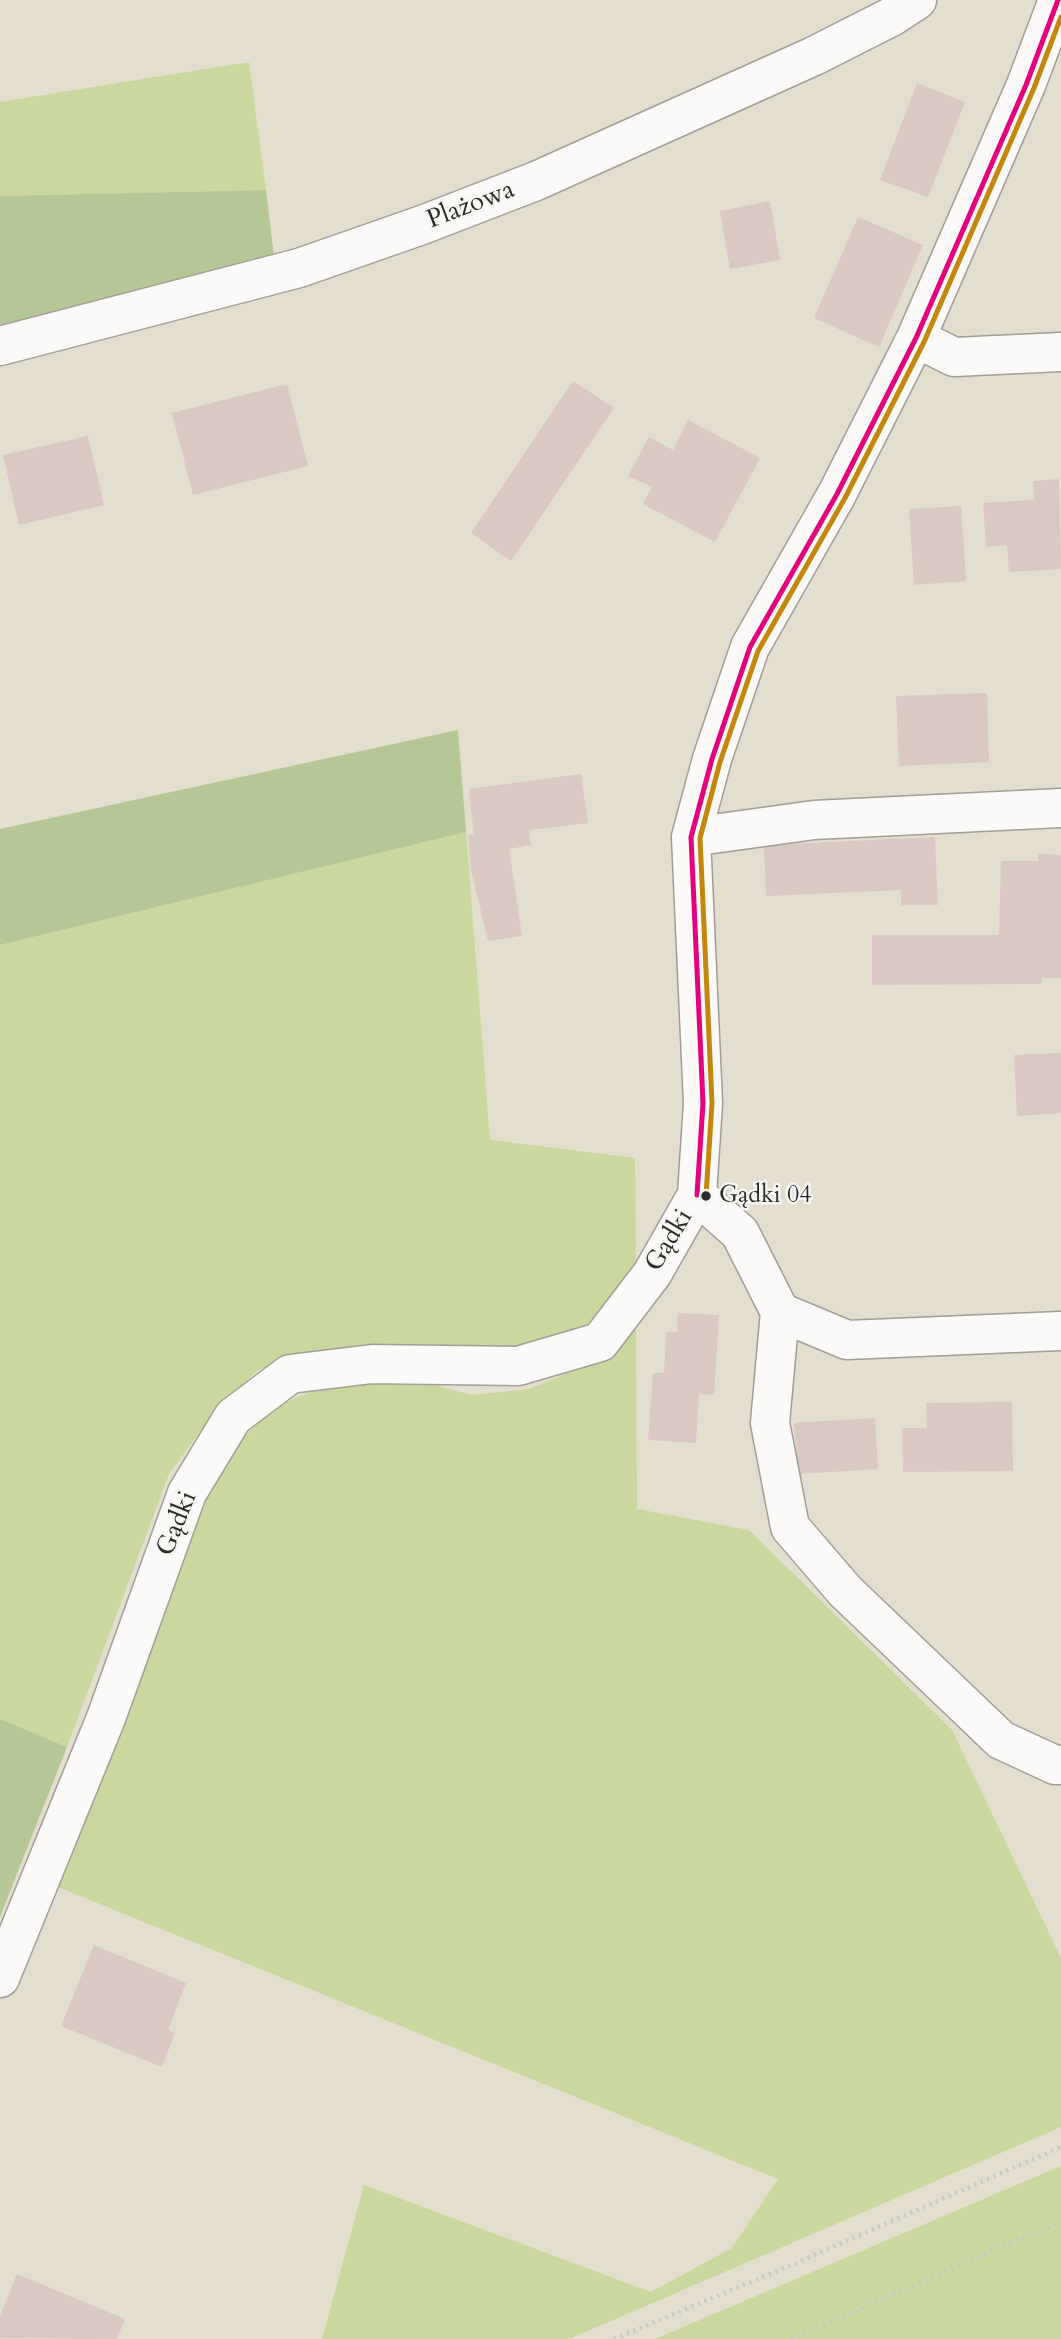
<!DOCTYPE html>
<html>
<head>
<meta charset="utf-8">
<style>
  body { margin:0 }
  canvas { display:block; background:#e3dece }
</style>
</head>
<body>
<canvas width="1061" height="2339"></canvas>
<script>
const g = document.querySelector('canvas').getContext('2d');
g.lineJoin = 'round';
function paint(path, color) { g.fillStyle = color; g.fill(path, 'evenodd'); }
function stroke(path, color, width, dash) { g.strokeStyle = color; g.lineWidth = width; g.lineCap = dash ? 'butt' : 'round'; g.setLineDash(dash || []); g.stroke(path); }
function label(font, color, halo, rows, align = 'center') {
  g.font = font + ' Cardo,serif'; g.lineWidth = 5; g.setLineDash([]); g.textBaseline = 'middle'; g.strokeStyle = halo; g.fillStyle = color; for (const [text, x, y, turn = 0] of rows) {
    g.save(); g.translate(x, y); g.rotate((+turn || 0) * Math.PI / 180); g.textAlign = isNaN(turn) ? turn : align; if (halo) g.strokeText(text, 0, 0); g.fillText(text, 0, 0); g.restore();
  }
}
paint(new Path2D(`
  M249,62l17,128 -266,6v-94z
  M466,832l24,308 145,18 1,120 -29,34 -43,30 -47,11 -131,-4 -66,2 -62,19 -45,44 -44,60 -102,273 -67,-28v-774z
  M636,1327l1,182 112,21 203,200 109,228v169l-492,212h-247l42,-154 287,107 81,-44 46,-69 -725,-294 130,-343 41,-80 41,-50 51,-23 44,-8 67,2 45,12 57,-6 56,-23z
  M1061,2166v173h-406z`), '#cad79f');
paint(new Path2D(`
  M266,190l8,66 -274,69v-129z
  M458,730l8,102 -466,113v-116z
  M0,1719l67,28 -67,170z`), '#b5c796');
paint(new Path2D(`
  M917,83l48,19 -37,95 -48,-17z
  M770,201l10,59 -50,9 -10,-58z
  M858,217l65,28 -44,102 -65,-29z
  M573,381l41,27 -103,153 -40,-28z
  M287,384l21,82 -115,29 -21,-82z
  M688,420l72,38 -45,84 -72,-38 9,-17 -24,-11 21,-39 24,13z
  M88,436l16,69 -85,20 -16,-70z
  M1059,479l2,90 -52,3 -2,-27 -21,2 -3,-44 51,-3 -1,-19z
  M961,506l5,75 -52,4 -5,-76z
  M987,693l2,69 -90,4 -3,-70z
  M581,774l7,49 -59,7 2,15 -22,4 13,87 -34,5 -17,-71 -3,-35h6l-5,-46z
  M935,837l3,68h-37v-15l-135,6 -2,-51z
  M1038,854l23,1v123h-19l-1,6 -169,1v-50h127l2,-74h37z
  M1061,1053v60l-44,3 -3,-61z
  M678,1313l41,2 -5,80 -15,-1 -3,49 -48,-3 5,-67h11l2,-41h11z
  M1012,1402l1,69 -110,1 -1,-44h25l-1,-25z
  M875,1418l3,51 -80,5 -4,-51z
  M94,1945l92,38 -18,47 7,3 -13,34 -101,-41z
  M17,2274l108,45 -8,20 -117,-1v-22z`), '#d9c9c2');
const minor = new Path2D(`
  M916,338l38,19 107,-5
  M0,346l299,-78 123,-43 114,-44 278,-125 77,-39 26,-17
  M691,837l123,-17 247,-12
  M697,1195l43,38 40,79 67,28 214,-9
  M780,1312l-10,111 20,104 55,64 156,149 54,25h6
  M0,1978l106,-260 81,-225 46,-76 57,-43 82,-10 146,2 82,-24 52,-68 45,-79 6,-92 -12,-266 21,-78 38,-112 87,-153 79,-156 110,-253 32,-85`);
stroke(minor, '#a09e95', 41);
stroke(new Path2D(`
  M614,2339l182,-76 265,-116
  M791,2339l216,-95 54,-21`), '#c8c7c4', 4.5, [2, 5]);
stroke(minor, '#fbfaf8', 38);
stroke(new Path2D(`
  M697,1195l6,-92 -12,-266 21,-78 38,-112 87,-153 79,-156 110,-253 32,-85`), '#e5007d', 5);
stroke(new Path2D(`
  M706,1196l6,-93 -12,-265 20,-76 38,-111 87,-153 79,-156 110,-254 27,-71`), '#c4870b', 5);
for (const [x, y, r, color] of [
  [706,1196,6,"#2b2b2b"]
]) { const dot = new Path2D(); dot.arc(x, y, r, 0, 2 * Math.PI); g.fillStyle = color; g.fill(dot); stroke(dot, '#f6f6f2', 2.5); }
label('24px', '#2b2b2b', '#f6f6f2', [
  ["Gądki 04",719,1196]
], 'left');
label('26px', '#2b2b2b', '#f6f6f2', [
  ["Plażowa",471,206,-21],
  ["Gądki",670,1241,-59],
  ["Gądki",178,1524,-68]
]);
</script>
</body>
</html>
